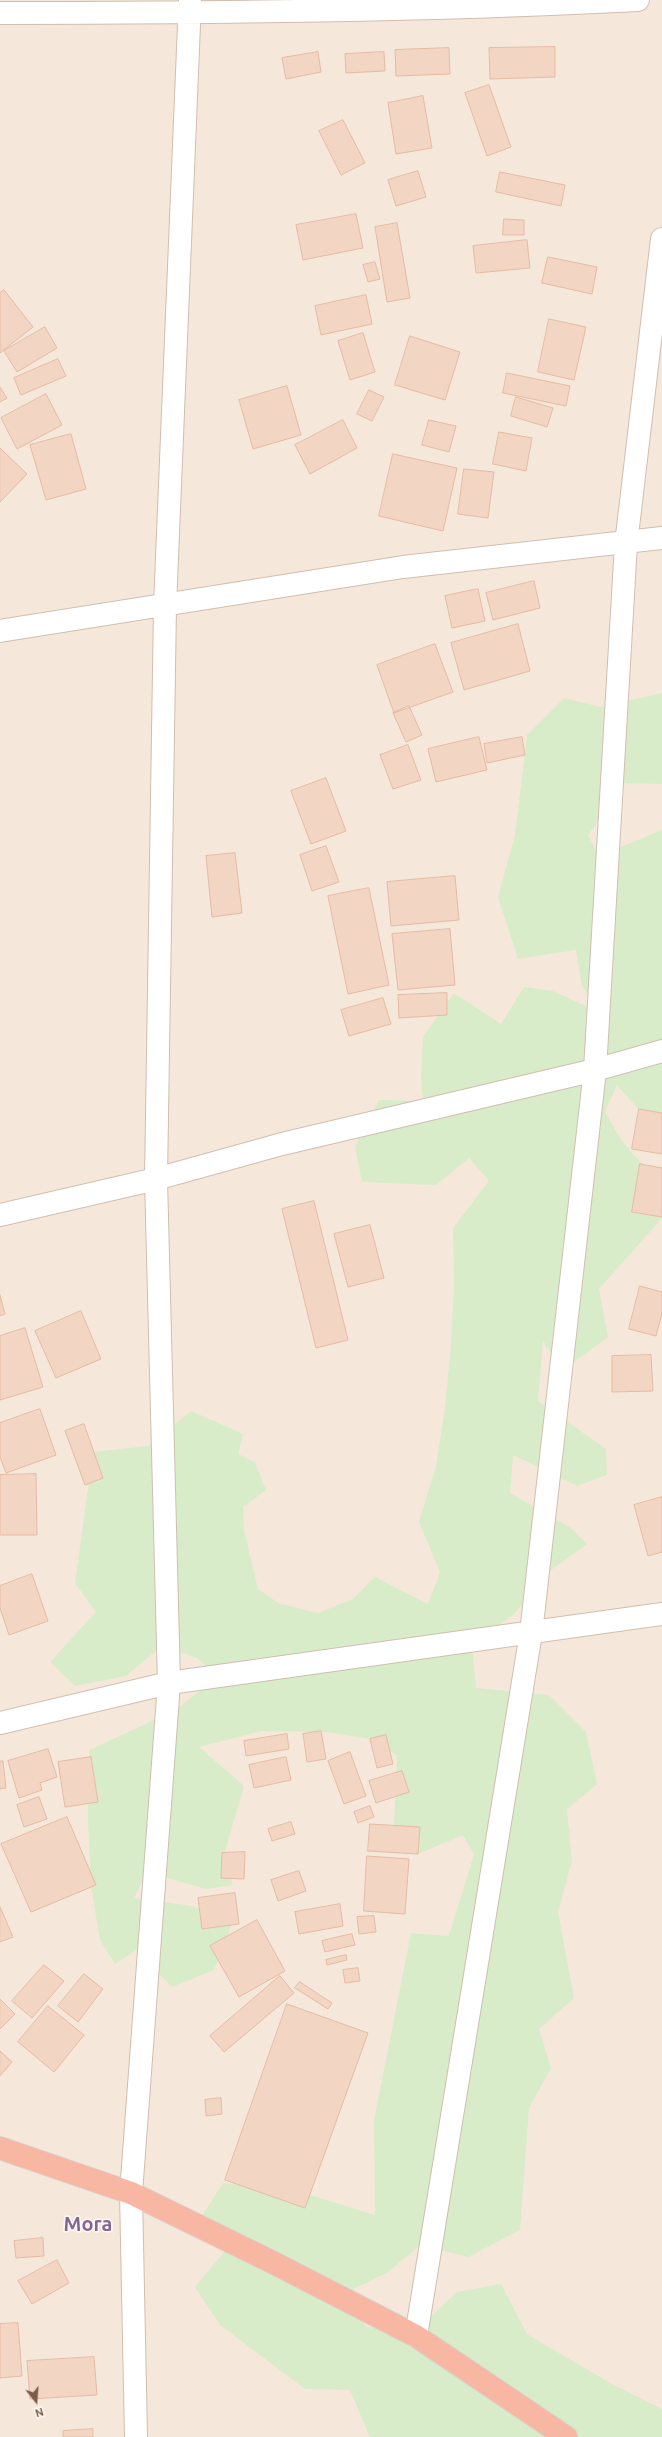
<!DOCTYPE html>
<html>
<head>
<meta charset="utf-8">
<style>
  body { margin:0 }
  #map { position:relative; width:662px; height:2437px; overflow:hidden; background:#fdf6ec; font-family:Ubuntu,sans-serif }
  canvas { display:block }
  .north { position:absolute; left:16px; top:2381px; width:40px; height:40px; -webkit-text-stroke:3px #fffaf3; paint-order:stroke; rotate:163deg; font-size:11px; font-weight:700; line-height:16px; text-align:center; color:#7a5c4d }
  .north::after { content:''; display:block; margin:auto; width:14px; height:18px; background:#7a5c4d; clip-path:polygon(50% 0,100% 100%,50% 72%,0 100%) }
</style>
</head>
<body>
<div id="map">
<canvas width="662" height="2437"></canvas>
<div class="north">N</div>
</div>
<script>
const g = document.querySelector('canvas').getContext('2d');
g.lineJoin = 'round';
function paint(path, color) { g.fillStyle = color; g.fill(path, 'evenodd'); }
function stroke(path, color, width, dash) { g.strokeStyle = color; g.lineWidth = width; g.lineCap = dash ? 'butt' : 'round'; g.setLineDash(dash || []); g.stroke(path); }
function label(font, color, halo, rows, align = 'center') {
  g.font = font + ' Ubuntu,sans-serif'; g.lineWidth = 3; g.setLineDash([]); g.textBaseline = 'middle'; g.strokeStyle = halo; g.fillStyle = color; for (const [text, x, y, turn = 0] of rows) {
    g.save(); g.translate(x, y); g.rotate((+turn || 0) * Math.PI / 180); g.textAlign = isNaN(turn) ? turn : align; if (halo) g.strokeText(text, 0, 0); g.fillText(text, 0, 0); g.restore();
  }
}
paint(new Path2D(`
  M0,0h662v2437h-662z`), '#f5e8da');
paint(new Path2D(`
  M662,693v91l-47,-1 -5,22 -22,30 11,21 63,-26v282l-22,-1 -23,-26 -12,26c17,34 28,45 57,70v37l-63,71 9,48 -46,34 -19,-30 -5,60 68,48 1,26 -30,11 -64,-31 -3,38 61,35 16,16 -36,26 -36,43 -43,33 4,42 73,7 37,37 11,52 -30,25 5,52 -14,51 16,86 -35,31 12,39 -22,40 -9,122 -52,27 -48,-12 -33,28 -42,20 21,34 55,-1 36,-34 44,-8 26,50 83,49 52,26v28h-292l-20,-47 -45,-1 -85,-64 -25,-38 34,-41 -36,-16 30,-47 71,7 81,25 -1,-95 37,-187 38,3 25,-82 -11,-19 -45,19 -24,-30 3,-69 -27,-16 -43,-7 -66,-1 -62,16 45,39 -21,72 10,27 -27,4 -59,-17 -13,26 59,8 39,18 -18,46 -42,17 -36,-37 -21,14 -15,-24 -9,-54 -3,-67 1,-69 85,-39 44,-34 -21,-19 -35,-12 -36,30 -51,10 -25,-24 46,-50 -21,-29 18,-131 55,-6 43,-35 52,23 -5,20 17,8 11,28 -23,17 1,23 14,59 20,14 40,10 35,-14 22,-22 53,27 12,-32 -21,-50 17,-56 9,-59 6,-63 3,-59 -1,-57 36,-47 -20,-23 -33,27 -74,-3 -7,-36 24,-46 44,1 -2,-23 2,-41 31,-44 47,31 23,-37 29,4 52,24 -23,-29 -6,-36 -58,9 -20,-62 17,-62 12,-100 37,-37 37,9z`), '#d8ecc9');
const building = new Path2D(`
  M555,47v30l-65,2 -1,-31z
  M449,48l1,26 -54,2 -1,-26z
  M318,52l3,20 -35,7 -4,-21z
  M384,52l1,19 -39,2 -1,-19z
  M489,85l22,62 -24,9 -22,-63z
  M423,96l9,52 -36,6 -8,-51z
  M343,120l22,43 -24,12 -22,-44z
  M418,171l8,26 -30,9 -8,-26z
  M500,172l65,13 -4,21 -65,-14z
  M356,214l7,34 -60,12 -7,-35z
  M504,219l20,1v15h-21z
  M397,223l13,75 -23,4 -12,-75z
  M527,240l3,28 -54,5 -3,-27z
  M548,257l49,10 -5,27 -50,-11z
  M375,262l5,17 -12,3 -5,-17z
  M4,290l29,37 -33,26v-60z
  M366,295l6,29 -51,11 -6,-29z
  M549,319l37,8 -12,53 -36,-8z
  M45,327l12,21 -40,24 -13,-21z
  M363,333l12,39 -25,8 -12,-39z
  M410,336l50,16 -15,48 -50,-15z
  M58,359l8,17 -45,19 -7,-17z
  M507,373l63,13 -4,20 -63,-13z
  M287,386l14,49 -48,14 -14,-49z
  M0,387l7,11 -7,4z
  M369,390l15,7 -12,24 -15,-7z
  M46,394l16,31 -45,24 -16,-31z
  M516,397l37,11 -6,19 -36,-11z
  M343,420l14,28 -47,26 -15,-29z
  M429,420l27,6 -7,26 -27,-7z
  M499,432l33,6 -6,33 -33,-7z
  M71,434l15,55 -40,11 -16,-55z
  M0,448l27,26 -27,28z
  M393,454l64,14 -14,63 -64,-15z
  M464,469l30,3 -6,46 -30,-4z
  M534,581l6,27 -47,12 -7,-27z
  M478,589l7,32 -33,7 -7,-32z
  M518,624l12,47 -66,19 -13,-47z
  M435,644l18,48 -59,21 -17,-48z
  M409,706l13,29 -16,7 -13,-29z
  M479,737l8,33 -51,12 -8,-33z
  M522,737l3,18 -38,8 -3,-19z
  M408,745l13,35 -28,9 -13,-34z
  M326,778l20,53 -35,13 -20,-53z
  M326,846l13,36 -27,9 -12,-36z
  M235,853l7,60 -30,4 -6,-61z
  M455,876l4,44 -68,6 -4,-44z
  M369,888l20,97 -41,9 -20,-98z
  M450,929l5,56 -57,5 -6,-56z
  M447,993v22l-48,3 -1,-23z
  M383,998l8,26 -42,12 -8,-26z
  M639,1109l23,4v41l-30,-5z
  M640,1164l22,4v49l-30,-5z
  M314,1201l34,139 -32,8 -34,-139z
  M370,1225l14,53 -36,9 -14,-53z
  M640,1286l22,6v21l-6,23 -27,-7z
  M0,1295l5,19 -5,2z
  M81,1311l20,48 -45,19 -21,-47z
  M25,1328l18,59 -43,13v-64z
  M651,1355l2,36 -41,1v-36z
  M40,1409l16,46 -50,18 -6,-16v-34z
  M84,1424l19,54 -18,7 -20,-54z
  M36,1474l1,61h-37v-60z
  M662,1497v55l-14,4 -14,-51z
  M32,1574l16,47 -39,14 -9,-27v-22z
  M321,1731l5,28 -19,3 -4,-28z
  M287,1734l2,15 -43,7 -2,-15z
  M386,1735l7,29 -16,4 -7,-29z
  M48,1749l9,28 -17,6 2,7 -23,8 -11,-37z
  M350,1752l16,44 -22,8 -16,-43z
  M91,1757l7,45 -33,5 -7,-45z
  M286,1757l5,23 -37,8 -5,-23z
  M0,1761h3l3,27 -6,1z
  M402,1771l7,21 -33,11 -7,-22z
  M39,1797l8,22 -23,8 -7,-22z
  M370,1806l4,11 -16,6 -4,-11z
  M67,1817l29,68 -65,27 -30,-68z
  M291,1822l4,12 -23,7 -4,-12z
  M370,1824l50,3 -2,27 -50,-3z
  M245,1852l-1,27 -23,-1 1,-25z
  M367,1856l42,3 -4,55 -41,-3z
  M299,1871l7,20 -28,10 -7,-21z
  M235,1893l4,31 -37,5 -4,-31z
  M340,1904l3,22 -44,8 -4,-22z
  M0,1907l13,30 -13,5z
  M374,1916l2,16 -17,2 -2,-17z
  M257,1920l28,51 -46,26 -29,-51z
  M352,1934l3,11 -30,7 -3,-11z
  M346,1955l1,5 -20,5 -1,-5z
  M44,1965l20,16 -32,37 -20,-17z
  M358,1968l2,13 -15,2 -2,-13z
  M84,1974l19,15 -25,33 -20,-16z
  M280,1976l14,17 -70,59 -14,-16z
  M300,1982l32,21 -4,6 -33,-21z
  M0,1999l15,15 -15,15z
  M287,2004l81,29 -63,175 -80,-28z
  M48,2006l36,29 -30,37 -36,-30z
  M0,2051l12,11 -12,14z
  M221,2098l1,16 -16,2 -1,-16z
  M43,2238l1,18 -28,2 -2,-17z
  M57,2260l12,23 -37,21 -14,-23z
  M18,2323l4,53 -22,2v-54z
  M94,2357l3,38 -67,4 -3,-38z
  M93,2429v8h-30v-6z`);
paint(building, '#f3d5c3');
stroke(building, '#e6bba3', 1);
const minor = new Path2D(`
  M0,13c213,0 426,-2 638,-13
  M0,631l403,-64 259,-29
  M0,1215l156,-36 126,-35 313,-74 67,-19
  M0,1723l169,-40 493,-69
  M416,2336l115,-703 64,-563 31,-526 36,-305
  M136,2437l-5,-244 38,-510 -13,-504 9,-573 25,-606`);
const highway = new Path2D(`
  M0,2148l131,45 141,69 144,74 150,101`);
stroke(minor, '#d1beb0', 24);
stroke(highway, '#dad1cd', 24);
stroke(minor, '#fff', 22);
stroke(highway, '#f7b7a3', 22);
label('bold 20px', '#846695', '#fffaf3', [
  ["Mora",88,2224]
]);
</script>
</body>
</html>
